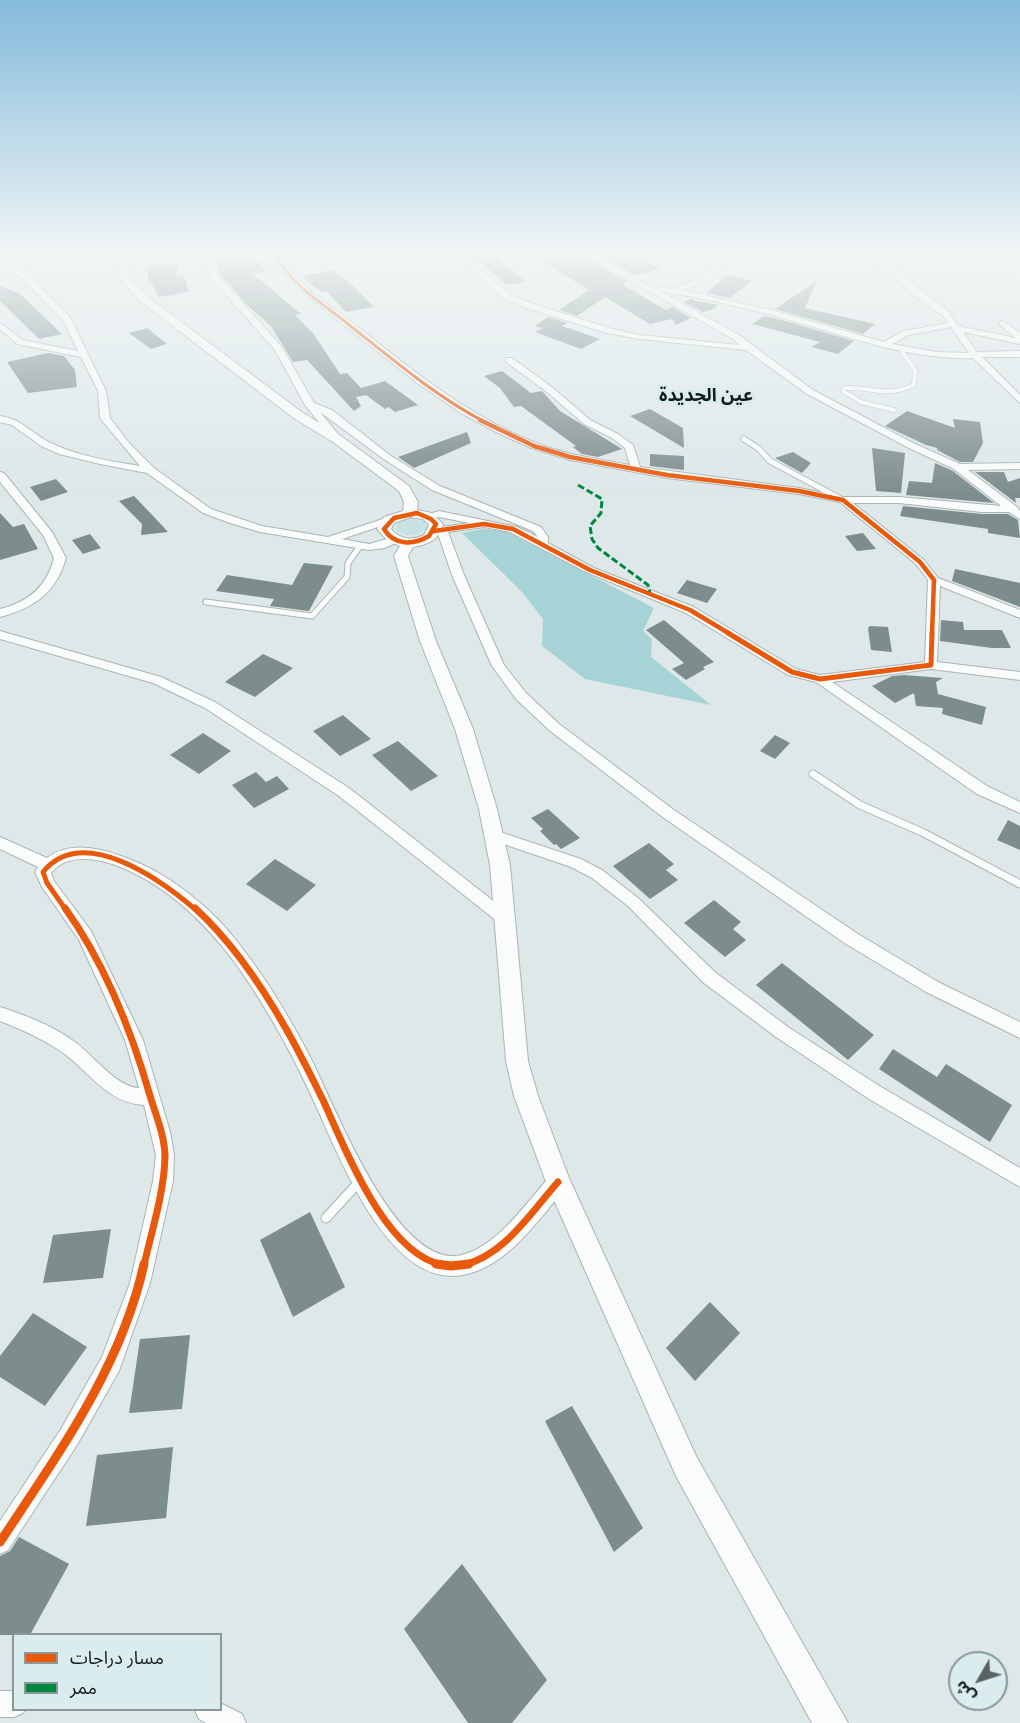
<!DOCTYPE html>
<html>
<head>
<meta charset="utf-8">
<style>
  body { margin:0 }
  #map { position:relative; width:1020px; height:1723px; overflow:hidden; background:#dee8e9; font-family:Spectral,"Noto Sans Arabic",serif }
  canvas { display:block }
  .legend { position:absolute; left:12px; top:1633px; width:210px; height:78px; box-sizing:border-box; background:#daeced; border:2px solid #8a9899; margin:0; padding:8px 10px; list-style:none; font-size:18px; color:#131a1a }
  .legend li { display:flex; align-items:center; gap:12px; height:30px }
  .legend b { width:30px; border:2px solid #8a9899 }
  .north { position:absolute; left:948px; top:1651px; width:60px; height:60px; box-sizing:border-box; background:#daeced; border:2px solid #8a9899; border-radius:50%; rotate:231deg; font-size:16px; font-weight:700; line-height:24px; text-align:center; color:#131a1a }
  .north::after { content:''; display:block; margin:auto; width:21px; height:27px; background:#5a6262; clip-path:polygon(50% 0,100% 100%,50% 72%,0 100%) }
</style>
</head>
<body>
<div id="map">
<canvas width="1020" height="1723"></canvas>
<ul class="legend">
<li><b style="height:8px;background:#e8590c"></b>مسار دراجات</li>
<li><b style="height:8px;background:#00873e"></b>ممر</li>
</ul>
<div class="north">ش</div>
</div>
<script>
const g = document.querySelector('canvas').getContext('2d');
g.lineJoin = 'round';
function paint(path, color) { g.fillStyle = color; g.fill(path, 'evenodd'); }
function stroke(path, color, width, dash) { g.strokeStyle = color; g.lineWidth = width; g.lineCap = dash ? 'butt' : 'round'; g.setLineDash(dash || []); g.stroke(path); }
function label(font, color, halo, rows, align = 'center') {
  g.font = font + ' Spectral,"Noto Sans Arabic",serif'; g.lineWidth = 6; g.setLineDash([]); g.textBaseline = 'middle'; g.strokeStyle = halo; g.fillStyle = color; for (const [text, x, y, turn = 0] of rows) {
    g.save(); g.translate(x, y); g.rotate((+turn || 0) * Math.PI / 180); g.textAlign = isNaN(turn) ? turn : align; if (halo) g.strokeText(text, 0, 0); g.fillText(text, 0, 0); g.restore();
  }
}
paint(new Path2D(`
  M410,518l14,3 3,6 -1,3c-9,7 -21,7 -30,1l2,-9z`), '#c6e2e4');
paint(new Path2D(`
  M483,529l22,2 149,77 -11,23 9,8 -1,18 60,48 -126,-26 -43,-33 1,-27 -22,-28 -59,-58z`), '#a6d3d5');
paint(new Path2D(`
  M213,255h39l14,17 -13,2 48,40 -6,1 18,18 27,41 7,-1 14,15 24,-7 33,24 -23,7 -6,-5 -4,2 -19,-14 -10,2 5,9 -7,5 -47,-51 -14,2 -22,-36 -22,-19 -28,-31z
  M471,255h22l33,27 -19,3z
  M551,255h32l43,26 -3,4 43,25 6,-3 19,11 -15,7 -4,-6 -22,5 -45,-27 -28,19 -18,-6 30,-20 -49,-30 14,-1z
  M599,255h35l27,14 -26,6z
  M178,263l-1,13 6,-1 3,6 2,11 -29,5 -8,-14h-3l-1,-18z
  M333,270l19,15 22,22 -28,5 -20,-21 -5,1 -20,-16z
  M728,275l24,6 -23,17 -23,-5z
  M817,281l-12,27 70,16 -12,10 -88,-25z
  M0,286l20,8 42,40 -23,5 -39,-38z
  M691,299l5,2 23,4 -5,2 3,1 -14,4 -19,-10z
  M765,316l20,5 69,20 -16,13 -27,-7 9,-5 -68,-18z
  M548,317l19,6 -5,3 38,13 -19,10 -46,-17 8,-4 -8,-2z
  M147,328l20,16 -16,5 -22,-16z
  M48,353l16,3 11,14 2,17 -49,6 -21,-31z
  M502,371l29,22 11,-2 18,20 62,38 -24,8 -16,-3 -9,-7 3,-1 -55,-40 -7,1 -14,-19 -16,-12z
  M650,409l33,19 1,20 -54,-32z
  M907,411l48,17 -2,-9 27,3 3,21 -10,19h-13l-23,-12v-2l-11,-3 -41,-19z
  M467,432l4,11 -57,25 -16,-11z
  M872,448l33,5 -4,40 -25,-2z
  M793,452l18,11 -9,10 -27,-15z
  M650,454l34,2v14l-34,-4z
  M935,463l18,8 41,32 -88,-8 3,-14 23,2z
  M975,472h29l4,10 12,-4v20h-5l1,5z
  M56,479l12,13 -27,9 -11,-14z
  M134,496l22,23 12,13 -27,3 1,-11 -23,-23z
  M903,506l79,8h26l10,6 2,18 -32,-5v-4l-88,-13z
  M0,513l13,14 11,-3 14,25 -38,11z
  M863,533l13,16 -19,2 -12,-15z
  M90,534l11,14 -18,6 -11,-14z
  M304,563l29,3 -24,45 -39,-5 4,-7 -58,-8 11,-16 65,10z
  M955,569l65,14v24l-68,-26z
  M687,580l30,9 -10,14 -30,-10z
  M664,620l50,42 -11,5 2,2 -19,11 -14,-11 12,-6 -38,-33z
  M941,620l22,2 1,8h38l9,18h-19l-52,-7z
  M870,626l18,1 4,25 -21,-2 -3,-22z
  M263,654l30,14 -38,29 -30,-15z
  M904,675l39,3 -7,4 2,12 48,13 -4,18 -40,-11 1,-6 -27,-2 -2,-13 -19,10 -23,-17 20,-10z
  M343,715l28,24 -31,17 -27,-25z
  M203,733l28,18 -32,23 -29,-19z
  M775,735l15,8 -15,16 -15,-8z
  M398,741l40,35 -27,15 -39,-36z
  M256,772l10,10 11,-6 12,13 -35,19 -22,-23z
  M548,809l32,29 -19,11 -5,-5 -2,1 -14,-14 3,-2 -12,-11z
  M1008,820l12,6v24l-23,-10z
  M649,843l25,21 -8,6 12,10 -28,19 -37,-33z
  M275,859l41,26 -29,26 -41,-27z
  M714,900l27,22 -8,7 13,11 -21,17 -41,-34z
  M782,963l92,72 -26,25 -92,-75z
  M893,1049l44,28 9,-13 66,41 -22,37 -111,-73z
  M310,1212l35,75 -52,30 -33,-77z
  M111,1229l-8,49 -60,5 10,-48z
  M710,1302l30,31 -45,48 -29,-33z
  M33,1313l54,34 -42,59 -45,-29v-21z
  M190,1335l-8,74 -53,4 11,-74z
  M572,1406l71,122 -29,24 -69,-131z
  M173,1447l-7,71 -80,8 11,-71z
  M19,1537l50,27 -39,71h-30v-79l10,-5z
  M462,1564l85,116 -35,43h-44l-64,-94z`), '#7d8c8d');
const serviceFar3 = new Path2D(`
  M894,410l-33,-8 -18,-11 2,-3c27,-1 42,10 69,-3l1,-15 -14,-20`);
const serviceFar2 = new Path2D(`
  M744,439l14,9 12,13 69,37
  M206,602l106,14 35,-39 1,-14 12,-17`);
const serviceFar1 = new Path2D(`
  M813,774l47,31 64,28 96,51`);
const service = new Path2D(`
  M326,1218l34,-37`);
const minor = new Path2D(`
  M202,255h8l3,12 6,10 63,70 32,56 18,7 59,46 49,30 101,41 7,10v6l46,25 100,39 102,62 24,6 105,-13 3,-82 -12,-16 -76,-62 -41,-8 -132,-16 -97,-18 -39,-12 -33,-15 -37,-20 -45,-31 -116,-92 -23,-23 -6,-12h8c14,27 46,47 70,65 59,47 117,95 187,123 30,12 63,16 94,22l-5,-17 -13,-10 -28,-14 -37,-32 -41,-30v-4h6l41,30 37,32 28,14 15,11 7,22 159,21 44,9h56l102,9 -47,-37 -47,-22 -100,-53 -61,-44 -106,-11 -33,-6 -77,-24 -25,-10 -51,-44h8l49,40 25,10 76,24 28,6 99,10 -6,-6 -148,-84h9l61,34c6,-3 12,0 18,-1 18,-4 39,-14 44,-33h8c-6,20 -25,30 -44,35l86,19 117,33 20,-11 44,-8 -6,-8 -28,-20 -46,-40h8l72,56 10,15 58,12 -16,-13 -1,-2 4,-2 17,12v11l-57,-12 14,20 43,-1v6h-38l38,38v8l-47,-45c-59,2 -114,-18 -170,-34 -47,-14 -94,-25 -143,-33l79,44 74,55 100,53 47,21 60,-1v6l-52,1 49,37 3,4v8l-11,-7h-27l-83,-9h-46l71,57 14,18 82,32v8l-80,-32 -3,76 83,10v8l-89,-11 -99,13 155,104 33,16v11l-43,-19 -161,-112 -28,-7 -102,-62 -100,-41 -76,-40 -26,-5 -36,5 16,43 40,90 22,28 33,31 115,86 184,124 80,48 82,40v16l-94,-46 -80,-48 -182,-126 -115,-88 -33,-31 -24,-33 -40,-91 -14,-41 -9,-3 5,-3 36,-5 -31,-6 -12,2 -5,-3 17,-5 78,16 21,10 -5,-6 -101,-41 -47,-30 -65,-48 22,27 -8,2 -29,-36 -30,-55 -62,-70 -8,-13zM951,327l18,26 -33,-1 -44,-8 17,-9z
  M0,261l27,12 43,44 36,74 4,27 19,25 25,25 57,41 51,17 66,11 61,-20 4,1v4l-51,17 27,5 25,-7 4,1v4l-14,6 -15,2 -109,-18 -30,-9 -27,-10 -56,-40 -47,-9 -41,-10 -18,-8 -29,-21 -12,-3v-6c23,3 34,20 53,28 28,13 58,17 87,22l-40,-48 -2,-27 -17,-34 -64,-13 -17,-15v-6l23,17 55,11 -15,-31 -42,-43 -21,-11z
  M0,472l4,1 48,59 14,26c-10,35 -32,50 -66,59v-8c29,-7 47,-23 54,-51l-11,-23 -43,-53z
  M0,631l161,46 54,25 134,86 161,126 2,4 -2,4 -6,2 -6,-2 -159,-126 -134,-88 -52,-25 -153,-44z
  M494,830l87,29 21,11 36,28 78,75 72,54 93,60 139,81v19l-151,-88 -93,-62 -72,-54 -76,-77 -36,-28 -21,-11 -82,-28 -2,-4 2,-4z
  M0,837l47,21c21,-16 50,-11 74,-2 47,16 92,52 121,92 25,32 46,67 65,103 26,49 82,203 145,205 38,1 76,-55 99,-81l7,-2 7,2 3,7 -3,7c-27,31 -58,78 -102,86 -78,14 -127,-129 -153,-182 -17,-37 -37,-73 -59,-107 -32,-50 -77,-98 -133,-120 -22,-8 -51,-13 -67,7l3,8 37,50 52,109 27,92 4,23 -1,26 -23,102 -31,88 -42,74 -69,105 -8,4v-33l61,-92 41,-72 28,-74 23,-102 3,-26 -12,-50c-38,-2 -55,-35 -85,-55 -18,-12 -39,-21 -59,-29v-14c25,8 51,18 72,33 20,13 43,47 67,48l-14,-48 -46,-100 -37,-53 -7,-15 3,-5 -38,-18z
  M0,1691h14v19h11l-2,3 -9,4h-14z
  M220,1703l22,11 4,9h-40l-7,-4 -4,-9h25z`);
const tertiary = new Path2D(`
  M125,255h10l-5,6 -2,15 20,21 155,116 38,23 68,50 9,16 -1,8 15,3 11,11c-4,16 -14,20 -30,23l-5,9 28,85 37,88 24,80 13,56 18,196 10,35 31,82 127,278 152,267h-36l-136,-247 -130,-294 -32,-86 -8,-35 -16,-196 -11,-56 -24,-80 -35,-88 -23,-75 -3,-10 6,-10 -12,-5 -11,-12 7,-12 19,-6 1,-9 -5,-11 -66,-49 -38,-23 -155,-118 -22,-24 2,-16zM411,517l12,2 6,6 -5,10c-12,6 -25,4 -33,-6l3,-6z`);
stroke(serviceFar3, '#abb3b4', 5);
stroke(serviceFar2, '#abb3b4', 7);
stroke(serviceFar1, '#abb3b4', 9);
stroke(service, '#abb3b4', 11);
stroke(minor, '#abb3b4', 2);
stroke(tertiary, '#abb3b4', 2);
stroke(serviceFar3, '#fafcfc', 4);
stroke(serviceFar2, '#fafcfc', 5);
stroke(serviceFar1, '#fafcfc', 7);
stroke(service, '#fafcfc', 9);
paint(minor, '#fafcfc');
paint(tertiary, '#fafcfc');
stroke(new Path2D(`
  M578,485l24,14 -1,14 -11,13 2,13 6,9 50,37 2,8`), '#00873e', 3, [7, 3]);
stroke(new Path2D(`
  M275,255c15,29 48,49 73,69 43,34 86,71 135,97`), '#e8590c', 3);
stroke(new Path2D(`
  M480,420l54,26 36,11 97,18 132,16 44,9 77,62 14,18 -2,54
  M417,513l14,6 5,5 -7,12c-15,9 -35,10 -45,-7l10,-11z
  M434,531l50,-7 29,5 77,41 100,40 40,24`), '#e8590c', 4.5);
stroke(new Path2D(`
  M728,633l64,39 28,7 111,-14 1,-32
  M66,910l-19,-27 -4,-11c40,-49 118,8 153,38`), '#e8590c', 5);
stroke(new Path2D(`
  M65,908c41,57 67,124 86,191 6,19 14,39 14,58 -1,36 -13,73 -21,108
  M195,908c37,34 65,75 90,119 14,24 26,49 38,73 22,48 62,154 120,165
  M463,1265c41,-9 69,-54 95,-83`), '#e8590c', 7);
stroke(new Path2D(`
  M436,1264l15,2 18,-2
  M0,1542c58,-88 121,-174 144,-278`), '#e8590c', 9);
const sky = g.createLinearGradient(0, 0, 0, 496);
sky.addColorStop(0, '#84badb');
sky.addColorStop(0.51, '#f0f5f5');
sky.addColorStop(1, '#f0f5f500');
g.fillStyle = sky;
g.fillRect(0, 0, 1020, 496);
label('bold 18px', '#131a1a', '#daeced', [
  ["عين الجديدة",706,397]
]);
</script>
</body>
</html>
